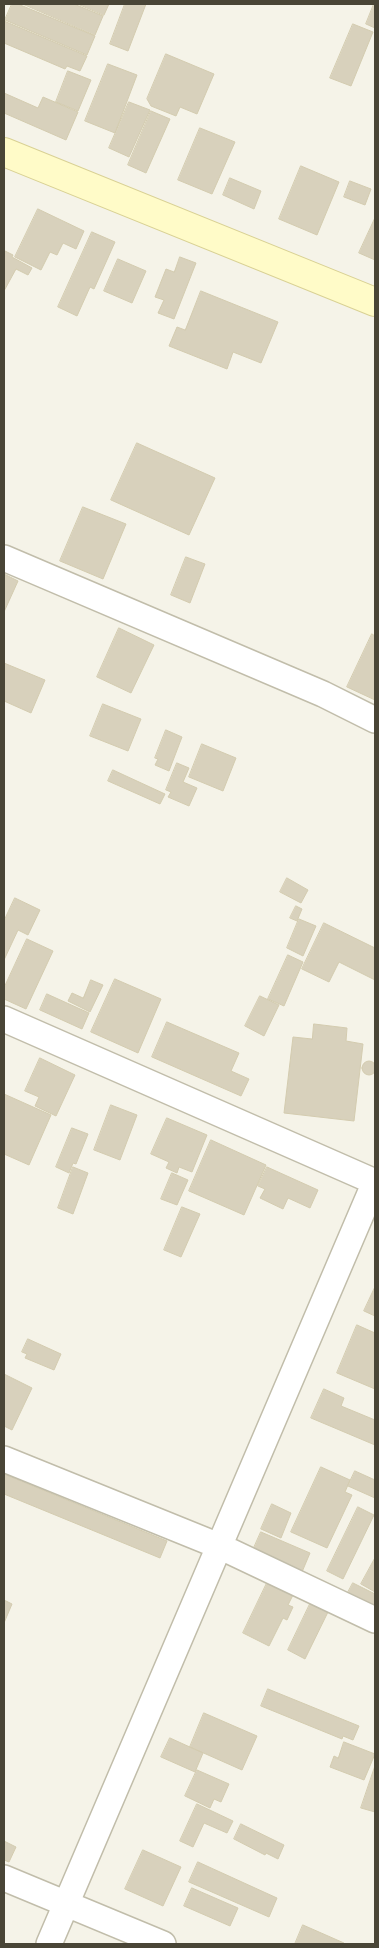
<!DOCTYPE html>
<html>
<head>
<meta charset="utf-8">
<style>
  body { margin:0 }
  #map { position:relative; width:379px; height:1948px; overflow:hidden; background:#f5f3e8; font-family:Inter,sans-serif }
  canvas { display:block }
  .frame { position:absolute; inset:0; border:5px solid #494536; pointer-events:none }
</style>
</head>
<body>
<div id="map">
<canvas width="379" height="1948"></canvas>
<div class="frame"></div>
</div>
<script>
const g = document.querySelector('canvas').getContext('2d');
g.lineJoin = 'round';
function paint(path, color) { g.fillStyle = color; g.fill(path, 'evenodd'); }
function stroke(path, color, width, dash) { g.strokeStyle = color; g.lineWidth = width; g.lineCap = dash ? 'butt' : 'round'; g.setLineDash(dash || []); g.stroke(path); }
const building = new Path2D(`
  M12,4h6l77,32 -8,19 -82,-35z
  M23,4h51l29,12 -8,19z
  M78,4h31l-5,11z
  M125,4h21l-18,47 -18,-7z
  M374,4h1v24l-9,-4z
  M4,21l83,35 -7,15 -13,-5 -2,3 -61,-26z
  M353,24l20,8 -22,54 -21,-8z
  M166,54l48,20 -17,40 -17,-7 -4,9 -25,-10 -4,-7z
  M108,64l29,11 -22,58 -30,-12z
  M68,71l23,9 -13,31 -22,-9z
  M4,93l34,15 5,-11 35,15 -12,28 -62,-27z
  M129,102l21,8 -21,47 -20,-9z
  M151,111l19,8 -24,54 -18,-8z
  M200,128l35,14 -23,52 -34,-14z
  M301,166l38,16 -22,53 -38,-16z
  M230,178l31,13 -7,18 -31,-14z
  M350,181l21,8 -6,16 -21,-8z
  M38,209l46,22 -8,18 -13,-6 -6,12 -7,-3 -9,18 -26,-13z
  M375,218v42l-16,-7z
  M92,232l23,10 -21,47 -4,-2 -13,29 -19,-9z
  M5,251l8,4 -1,2 20,11 -4,7 -12,-6 -12,22z
  M180,257l16,6 -22,56 -16,-6 6,-13 -9,-3 11,-28 8,3z
  M118,259l28,12 -14,32 -28,-12z
  M201,291l77,31 -17,41 -28,-11 -6,17 -58,-23 8,-19 8,3z
  M137,443l78,35 -26,57 -78,-35z
  M83,507l43,17 -23,55 -43,-18z
  M186,557l19,7 -15,39 -19,-8z
  M4,574l14,7 -14,31z
  M119,628l35,17 -23,48 -34,-16z
  M372,634l3,2v64l-28,-13z
  M4,663l41,17 -14,33 -27,-12z
  M103,704l38,15 -13,32 -38,-15z
  M166,730l16,7 -13,34 -14,-6 3,-6 -3,-1z
  M202,744l34,14 -13,33 -34,-14z
  M177,763l12,5 -6,14 14,6 -8,18 -21,-9 3,-5 -5,-2z
  M113,770l52,24 -5,10 -52,-23z
  M287,878l21,12 -7,13 -21,-11z
  M15,898l25,12 -12,25 -10,-5 -14,30v-39z
  M296,906l6,3 -5,12 -7,-3z
  M299,919l17,7 -13,30 -16,-8z
  M324,923l51,25v32l-36,-18 -10,20 -27,-13z
  M27,939l26,12 -27,58 -22,-10v-11z
  M288,955l15,7 -19,44 -16,-7z
  M115,979l46,20 -23,54 -47,-21z
  M91,980l12,5 -13,27 -22,-11 4,-8 11,5z
  M47,994l42,19 -7,16 -42,-19z
  M260,996l19,9 -15,31 -19,-10z
  M167,1022l72,31 -8,18 18,8 -8,17 -89,-39z
  M314,1024l33,4 -1,13 17,3 -9,77 -70,-8 9,-76 19,2z
  M40,1058l35,17 -19,41 -21,-10 4,-9 -14,-6z
  M362 1068a7 7 0 1 1 14 0a7 7 0 1 1-14 0Z
  M4,1094l47,21 -22,50 -25,-11z
  M111,1105l26,10 -17,45 -26,-10z
  M167,1118l40,17 -15,37 -13,-5 -2,6 -11,-5 3,-6 -18,-8z
  M72,1128l16,6 -12,30 -3,-1 -4,10 -13,-6z
  M211,1140l55,25 -22,50 -55,-24z
  M73,1167l15,6 -15,41 -15,-6z
  M267,1167l51,23 -8,18 -22,-10 -5,11 -23,-11 5,-9 -7,-3z
  M172,1173l16,7 -11,25 -16,-6z
  M182,1207l18,7 -19,43 -17,-7z
  M375,1287v29l-11,-5z
  M357,1325l18,8v56l-38,-16z
  M28,1339l33,15 -7,16 -29,-12 2,-4 -5,-2z
  M4,1374l28,14 -20,42 -8,-4z
  M324,1389l20,9 -3,8 34,14v25l-64,-27z
  M321,1467l29,13 -5,12 7,3 -25,53 -36,-16z
  M355,1471l20,9v18l-27,-12z
  M4,1474l163,67 -7,17 -156,-64z
  M272,1504l19,9 -10,25 -20,-9z
  M358,1507l16,8 -31,64 -16,-8z
  M261,1532l49,21 -8,19 -49,-22z
  M375,1558v34l-14,-8z
  M267,1583l26,12 -5,10 5,2 -6,13 -4,-2 -14,28 -26,-13z
  M353,1583l22,11v19l-30,-15z
  M4,1600l8,4 -8,19z
  M310,1604l18,8 -23,47 -17,-9z
  M268,1689l91,37 -6,14 -10,-4 -1,3 -81,-33z
  M204,1713l53,23 -15,34 -52,-23z
  M170,1738l33,15 -8,19 -34,-15z
  M344,1742l31,12 -11,26 -34,-13 4,-11 4,2z
  M375,1766v46l-14,-4z
  M197,1770l32,14 -8,18 -7,-3 -4,9 -25,-12z
  M197,1804l36,17 -6,12 -23,-10 -11,24 -13,-6z
  M241,1824l43,21 -6,14 -12,-6 -1,2 -31,-16z
  M4,1841l12,6 -7,15 -5,-2z
  M143,1850l38,17 -18,39 -38,-17z
  M198,1862l79,36 -8,19 -80,-35z
  M192,1888l46,20 -8,18 -46,-20z
  M303,1925l41,18 -1,1h-48z`);
paint(building, '#d8d1bc');
stroke(building, '#d3cbaf', 1);
const minor = new Path2D(`
  M4,558l319,136 52,26
  M4,1019l371,163
  M4,1459l215,87 156,74
  M4,1878l159,66
  M49,1944l326,-762`);
const secondary = new Path2D(`
  M4,152l371,150`);
stroke(minor, '#c1bdaa', 28);
stroke(secondary, '#d9d194', 30);
stroke(minor, '#fff', 25);
stroke(secondary, '#fffbc8', 28);
</script>
</body>
</html>
